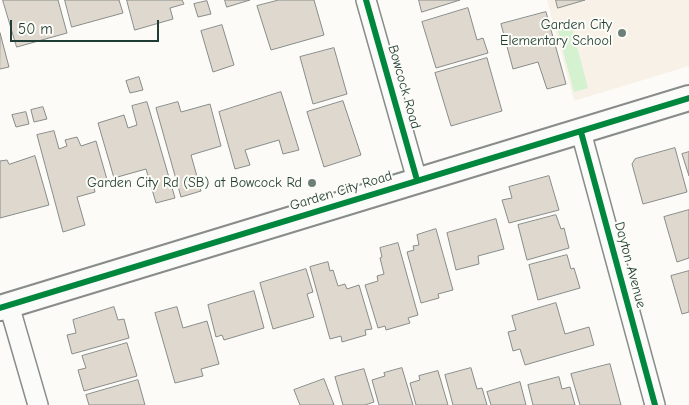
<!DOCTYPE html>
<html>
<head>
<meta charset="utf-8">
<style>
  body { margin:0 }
  #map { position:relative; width:689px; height:405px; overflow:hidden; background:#fcfbf8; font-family:"Comic Neue",sans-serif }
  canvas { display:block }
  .scale { position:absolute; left:10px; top:20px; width:149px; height:22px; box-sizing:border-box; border:2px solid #1f3d34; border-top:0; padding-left:6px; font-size:15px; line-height:18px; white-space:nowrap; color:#1f3d34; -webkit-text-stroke:4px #fdfcf7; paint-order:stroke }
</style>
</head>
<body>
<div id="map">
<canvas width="689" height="405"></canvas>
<div class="scale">50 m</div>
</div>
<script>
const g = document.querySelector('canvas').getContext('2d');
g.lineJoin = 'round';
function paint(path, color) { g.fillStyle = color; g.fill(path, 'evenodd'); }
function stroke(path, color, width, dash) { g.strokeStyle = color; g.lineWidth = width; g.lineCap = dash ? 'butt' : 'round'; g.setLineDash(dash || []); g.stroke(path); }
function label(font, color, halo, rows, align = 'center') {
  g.font = font + ' "Comic Neue",sans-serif'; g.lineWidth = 4; g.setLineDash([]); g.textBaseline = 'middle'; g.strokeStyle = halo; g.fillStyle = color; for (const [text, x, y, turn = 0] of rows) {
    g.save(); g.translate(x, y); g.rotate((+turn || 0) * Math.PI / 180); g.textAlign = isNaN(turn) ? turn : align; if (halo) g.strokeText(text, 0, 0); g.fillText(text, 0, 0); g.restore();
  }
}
paint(new Path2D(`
  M547,0h142v66l-115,35z`), '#f8f1e7');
paint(new Path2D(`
  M570,20l18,68 -14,4 -18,-68z`), '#d4f2cf');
const building = new Path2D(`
  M3,0h55l9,33 -50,14z
  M65,0h54l4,13 -51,14z
  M127,0h55l2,4 -14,4 3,11 -38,11z
  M225,0h25l-23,7z
  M279,0h35l10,35 -53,15 -14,-44z
  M419,0h41l-38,12z
  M556,0h29l-27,8z
  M207,1l4,13 -13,3 -4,-13z
  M468,8l9,32 6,-2 5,15 -52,15 -14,-46z
  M546,12l20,72 -19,5 -9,-27 -25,7 -12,-45z
  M222,25l12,40 -21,7 -12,-41z
  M0,33l9,34 -9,2z
  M334,48l13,46 -34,10 -13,-47z
  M487,58l15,53 -51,15 -16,-53z
  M139,77l4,13 -13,3 -4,-12z
  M281,92l18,58 -16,4 -4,-14 -34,10 5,15 -15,4 -16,-57z
  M343,101l18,54 -37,12 -17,-55z
  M147,102l28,96 -19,5 -10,-34 -32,9 -16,-55 26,-8 4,13 9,-3 -5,-19z
  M178,102l3,10 29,-8 11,42 -30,9 10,36 -20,6 -25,-89z
  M43,107l4,12 -13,3 -3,-12z
  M26,112l3,12 -13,3 -4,-12z
  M54,131l5,18 8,-3 -2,-6 12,-3 4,9 15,-5 12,42 -14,4 1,5 -18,5 8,28 -22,7 -26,-97z
  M675,148l12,44 -44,12 -11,-40 3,-5z
  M689,152v24l-7,-22z
  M35,156l14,49 -49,13v-57l7,-1 2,4z
  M549,176l10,34 -50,13 -7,-23 10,-2 -3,-11z
  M689,210v48l-12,4 -13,-45z
  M556,215l5,14 3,-1 5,20 -42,12 -9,-35z
  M496,219l8,30 -26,7 1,8 -23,6 -9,-37z
  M436,229l17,61 -15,4 1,4 -18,5 -14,-51 7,-2 -1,-4 6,-1 -2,-10z
  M398,243l20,72 -10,3 2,5 -24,7 -1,-4 -7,2 -13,-43 13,-4 -1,-5 7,-2 -4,-16 2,-1 -2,-9z
  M567,255l4,14 3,-1 6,20 -42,12 -9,-35z
  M328,262l2,9 3,-1 5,16 7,-2 2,5 12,-4 13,44 -7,1 1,5 -24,7 -1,-6 -11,3 -20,-72z
  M306,269l7,23 -6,2 7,23 -41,12 -13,-46z
  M689,271v41l-7,2 -11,-38z
  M254,291l10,37 -40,12 -2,-5 -6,2 -8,-32z
  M556,303l9,31 24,-7 5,18 -69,20 -5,-16 -7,2 -5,-19 8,-2 -4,-14z
  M114,307l4,13 6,-1 5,19 -57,16 -5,-19 9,-2 -3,-13z
  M177,307l6,21 24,-7 12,43 -18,5 2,7 -28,7 -20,-70z
  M127,343l10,33 -53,15 -6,-21 8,-2 -4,-12z
  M610,364l11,41h-41l-9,-31z
  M402,368l11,37h-34l-7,-25 13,-4 -1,-3z
  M471,368l6,21 5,-1 5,17h-34l-8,-30z
  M364,369l10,33 -9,3h-22l-8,-28z
  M438,371l10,34h-32l-6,-22 10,-3 -1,-4z
  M559,377l3,12 8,-2 5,18h-42l-5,-20z
  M324,379l10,26h-34l-6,-15z
  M138,380l7,25h-56l-3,-10z
  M520,382l6,23h-35l-4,-13z`);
paint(building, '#dfd8ce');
stroke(building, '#888d8a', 1);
const minor = new Path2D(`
  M366,0l51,180
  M581,132l74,273
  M9,305l29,100`);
const tertiary = new Path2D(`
  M0,308l689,-210`);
stroke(minor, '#888d8a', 22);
stroke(tertiary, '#888d8a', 28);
stroke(minor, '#fbfbf9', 19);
stroke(tertiary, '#fbfbf9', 24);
stroke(new Path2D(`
  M366,0l51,180
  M581,132l74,273
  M0,308l689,-210`), '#00873e', 6);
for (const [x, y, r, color] of [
  [622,33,5,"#6c8079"],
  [312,183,5,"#6c8079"]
]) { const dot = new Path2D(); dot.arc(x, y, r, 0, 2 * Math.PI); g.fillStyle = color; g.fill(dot); stroke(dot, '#fdfcf7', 2); }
label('14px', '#1f3d34', '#fdfcf7', [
  ["Garden City",612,25],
  ["Elementary School",612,41],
  ["Garden City Rd (SB) at Bowcock Rd",302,183]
], 'right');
label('14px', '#1f3d34', '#fdfcf7', [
  ["Bowcock Road",404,87,74],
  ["Garden City Road",341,191,-17],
  ["Dayton Avenue",630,265,75]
]);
</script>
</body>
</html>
